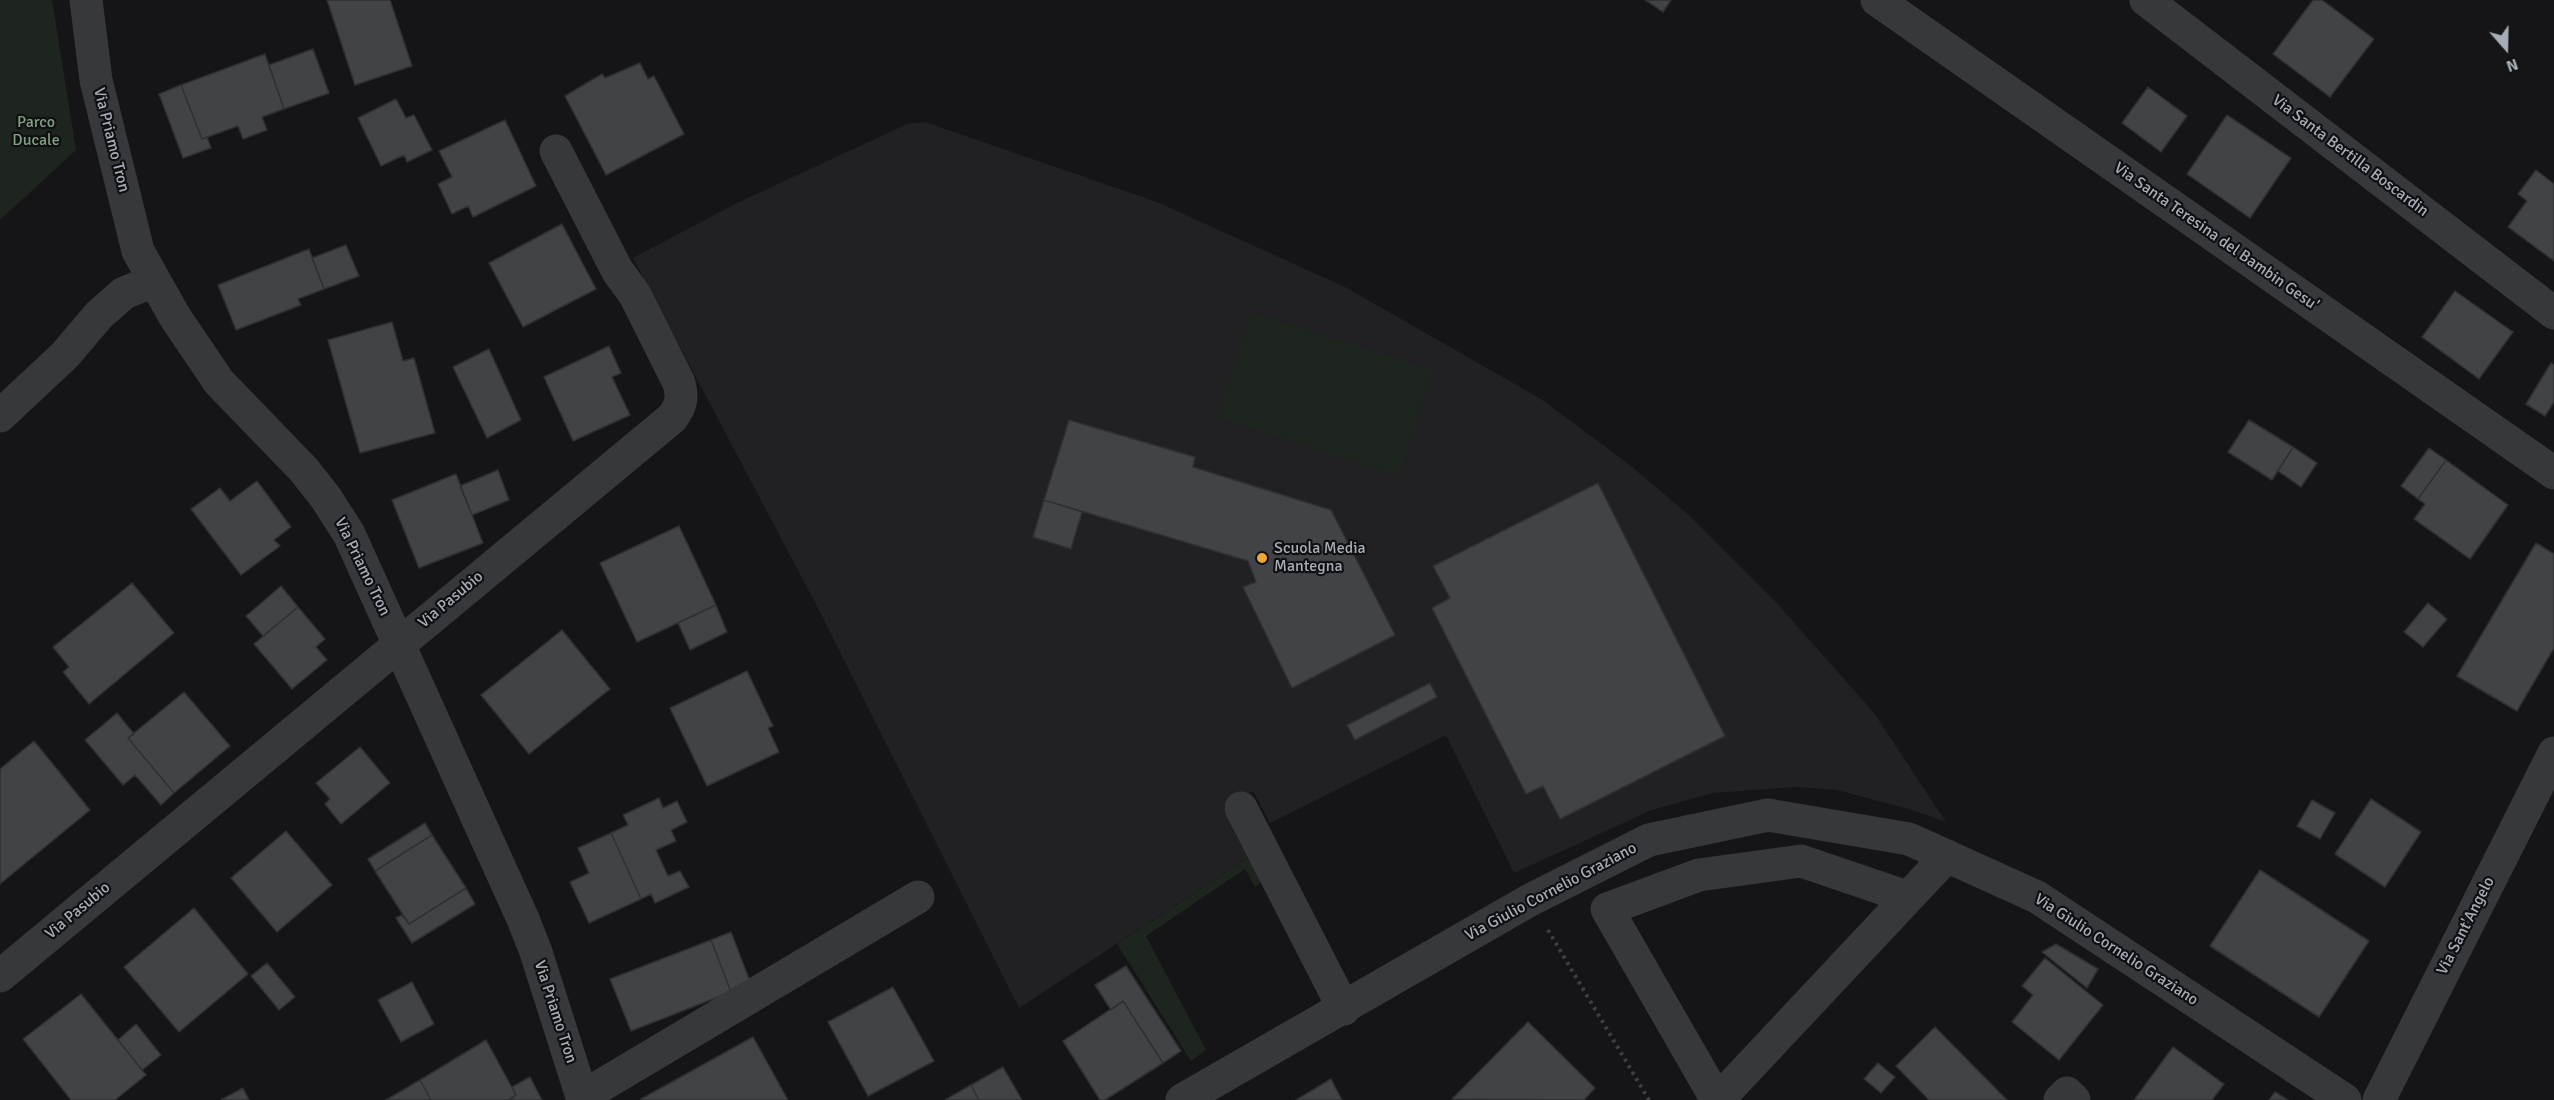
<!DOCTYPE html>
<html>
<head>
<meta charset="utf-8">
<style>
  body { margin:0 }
  #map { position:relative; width:2554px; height:1100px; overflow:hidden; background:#151517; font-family:Signika,sans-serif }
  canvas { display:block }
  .north { position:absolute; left:2476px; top:18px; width:60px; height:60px; -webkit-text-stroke:4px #101012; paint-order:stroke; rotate:160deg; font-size:16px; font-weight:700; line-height:24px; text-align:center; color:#a7adb7 }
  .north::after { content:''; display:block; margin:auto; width:21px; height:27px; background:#a7adb7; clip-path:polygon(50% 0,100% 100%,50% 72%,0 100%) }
</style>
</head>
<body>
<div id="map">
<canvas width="2554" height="1100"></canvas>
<div class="north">N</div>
</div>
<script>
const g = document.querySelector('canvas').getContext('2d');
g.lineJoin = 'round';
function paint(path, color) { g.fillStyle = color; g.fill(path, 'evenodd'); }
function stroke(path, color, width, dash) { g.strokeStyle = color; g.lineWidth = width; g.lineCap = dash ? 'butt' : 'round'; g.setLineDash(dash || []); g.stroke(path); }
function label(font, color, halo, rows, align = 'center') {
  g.font = font + ' Signika,sans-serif'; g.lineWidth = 4.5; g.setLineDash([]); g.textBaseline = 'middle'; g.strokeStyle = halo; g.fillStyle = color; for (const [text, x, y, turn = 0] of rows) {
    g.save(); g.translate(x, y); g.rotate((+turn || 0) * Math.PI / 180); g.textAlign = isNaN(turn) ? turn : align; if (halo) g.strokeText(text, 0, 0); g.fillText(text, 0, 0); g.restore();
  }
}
paint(new Path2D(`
  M925,122l232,80 188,85 196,112 85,63 63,53 87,87 98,111 72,109 -37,-13 -72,-19 -41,-3 -83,6 -61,17 -138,63 -68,-138 -176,88 -17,-32 -30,15 26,51 -230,151 -200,-398 -186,-352 104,-55 170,-79z`), '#212124');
paint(new Path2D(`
  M0,0h52l24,150 -76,70z
  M1252,312l181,58 -34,106 -182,-59z
  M1249,857l13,25 -7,5 -10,-18 -99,67 60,114 -15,11 -74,-117z`), '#1d251e');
const building = new Path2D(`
  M327,0h63l22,66 -57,19z
  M1645,0h26l-8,12z
  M2313,0h9l52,39 -44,58 -57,-43z
  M313,49l16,44 -45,16 -15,-44z
  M265,54l19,55 -22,8 5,13 -24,9 -5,-13 -36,13 -21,-54z
  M640,63l8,16 6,-3 30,58 -78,41 -41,-79 37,-22 3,4z
  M181,85l21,54 5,-2 4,11 -28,10 -24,-64z
  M2148,87l39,29 -26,36 -39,-29z
  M396,99l10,19 8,-3 18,35 -25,12 -3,-7 -23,11 -23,-48z
  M2227,115l64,43 -41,60 -63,-44z
  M505,120l31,66 -63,31 -5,-11 -16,8 -14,-30 14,-7 -13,-26z
  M2536,170l18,14v77l-46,-34 19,-26 -9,-7z
  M562,224l34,65 -73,38 -34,-64z
  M346,245l13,31 -35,13 -12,-31z
  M309,249l15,40 -26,10 3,6 -65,25 -18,-45z
  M2455,291l58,41 -34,47 -57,-42z
  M392,322l11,39 11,-3 21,75 -75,20 -32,-113z
  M609,346l12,27 -9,4 18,38 -57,26 -29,-64z
  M489,349l32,71 -34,18 -34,-71z
  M2551,363l3,2v37l-9,14 -19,-12z
  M1069,420l126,37 -2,10 138,43 64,125 -103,53 -49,-101 13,-5 -8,-21 -204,-61z
  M2249,420l44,27 -21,33 -44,-28z
  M2293,447l24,16 -16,24 -23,-16z
  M2429,448l17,12 -28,39 -17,-13z
  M2446,460l62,45 -38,54 -56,-40 11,-15 -7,-5z
  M498,470l11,30 -37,15 -12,-29z
  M456,474l27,69 -64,25 -27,-68z
  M257,481l34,46 -17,13 6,6 -39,29 -50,-66 29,-21 10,13z
  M1598,483l127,253 -165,83 -17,-33 -17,8 -94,-186 18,-10 -17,-32z
  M1044,500l38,12 -11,37 -38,-12z
  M679,526l37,79 -79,37 -37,-79z
  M2536,543l18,11v94l-37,63 -60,-35z
  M132,583l42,50 -85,71 -26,-32 6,-5 -16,-20z
  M281,586l17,21 -35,29 -17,-20z
  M2428,603l19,16 -24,28 -19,-15z
  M716,605l11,27 -37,18 -12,-27z
  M298,607l27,32 -9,8 11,13 -35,29 -38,-45z
  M562,630l48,59 -81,65 -48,-59z
  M747,671l26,55 -5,2 11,24 -72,34 -37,-78z
  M1430,683l7,14 -82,43 -8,-15z
  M184,692l46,54 -56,47 -46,-55z
  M117,713l17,21 -6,4 46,55 -13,12 -26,-30 -12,10 -38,-45z
  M34,741l56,69 -90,74v-115z
  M360,747l30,36 -49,41 -16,-20 5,-5 -14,-16z
  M659,798l4,10 14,-7 10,21 -16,8 5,11 -20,9 12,26 12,-5 9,16 -34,16 -4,-9 -10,5 -30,-66 17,-8 -5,-10z
  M2371,799l50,33 -36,55 -50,-33z
  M2312,800l23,13 -15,26 -23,-13z
  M425,823l7,12 -57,36 -7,-12z
  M286,831l46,54 -55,47 -46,-54z
  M611,833l30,66 -52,24 -19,-41 19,-9 -11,-25z
  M432,835l34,53 -57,36 -34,-53z
  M2260,870l109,71 -50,76 -109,-71z
  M466,888l9,16 -63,39 -16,-25 6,-3 7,9z
  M194,908l54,66 -69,58 -55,-65z
  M731,932l20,52 -20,8 -20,-52z
  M711,940l20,52 -100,39 -21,-52z
  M2056,944l42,25 -11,19 -45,-36z
  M2045,958l58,47 -44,55 -47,-38 21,-27 -11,-9z
  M267,963l28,34 -16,13 -28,-34z
  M1126,966l55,85 -18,12 -40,-62 -12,9 -16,-25z
  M412,982l22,42 -33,18 -23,-42z
  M893,987l41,74 -66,35 -40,-74z
  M81,994l65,81 -31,25h-44l-48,-61z
  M1123,1001l40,62 -58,37h-5l-37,-59z
  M1528,1022l67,66 -11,12 -132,-1z
  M136,1024l25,31 -19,15 -24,-30z
  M1935,1027l72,73h-78l-33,-34z
  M753,1037l35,63h-147v-1z
  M486,1040l30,55 -8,5h-77l-11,-20z
  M2173,1047l51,37 -12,16h-78z
  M1878,1063l17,14 -14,16 -17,-14z
  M1003,1067l19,33h-43l-8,-15z
  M530,1077l12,23h-32l6,-5 -4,-8z
  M1331,1079l11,21h-46z
  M420,1080l11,20h-45z
  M971,1085l8,15h-34z
  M243,1088l6,12h-28z
  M2275,1092l13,8h-19z`);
paint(building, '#414347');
stroke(building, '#2f3033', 1.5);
stroke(new Path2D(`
  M1548,930l101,170`), '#3c3f43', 4, [3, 4.5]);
stroke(new Path2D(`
  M86,0l10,80 42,171 37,66 44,65 85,88 22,28 23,36 174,385 13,33 47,148
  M1877,0l677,473
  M2146,0l408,313
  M0,416l65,-61 34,-40 25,-22 30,-12
  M1241,808l103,201
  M0,976l672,-558c9,-12 11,-20 7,-35l-44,-88 -18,-25 -61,-119
  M582,1097l336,-200
  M1182,1100l348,-200 119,-60 119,-25 141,24 128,58 308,203
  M1717,1100l-110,-191 92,-34 102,-14 106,36
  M1718,1100l229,-244
  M2060,1100l7,-7 7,7
  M2379,1100l175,-347`), '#36383c', 33);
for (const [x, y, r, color] of [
  [1262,558,6,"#efa735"]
]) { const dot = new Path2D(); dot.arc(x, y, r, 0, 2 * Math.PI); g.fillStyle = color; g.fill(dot); stroke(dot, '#101012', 2); }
label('16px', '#7fa27f', '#101012', [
  ["Parco",36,123],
  ["Ducale",36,141]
]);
label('16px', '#a7adb7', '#101012', [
  ["Via Priamo Tron",111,140,76],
  ["Via Santa Bertilla Boscardin",2350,156,37],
  ["Via Santa Teresina del Bambin Gesu'",2216,237,35],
  ["Via Priamo Tron",362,567,64],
  ["Via Pasubio",451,600,-40],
  ["Via Giulio Cornelio Graziano",1551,892,-28],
  ["Via Pasubio",78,911,-40],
  ["Via Sant'Angelo",2466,926,-63],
  ["Via Giulio Cornelio Graziano",2116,950,33],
  ["Via Priamo Tron",555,1012,72]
]);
label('16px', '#a7adb7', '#101012', [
  ["Scuola Media",1274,549],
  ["Mantegna",1274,567]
], 'left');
</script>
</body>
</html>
